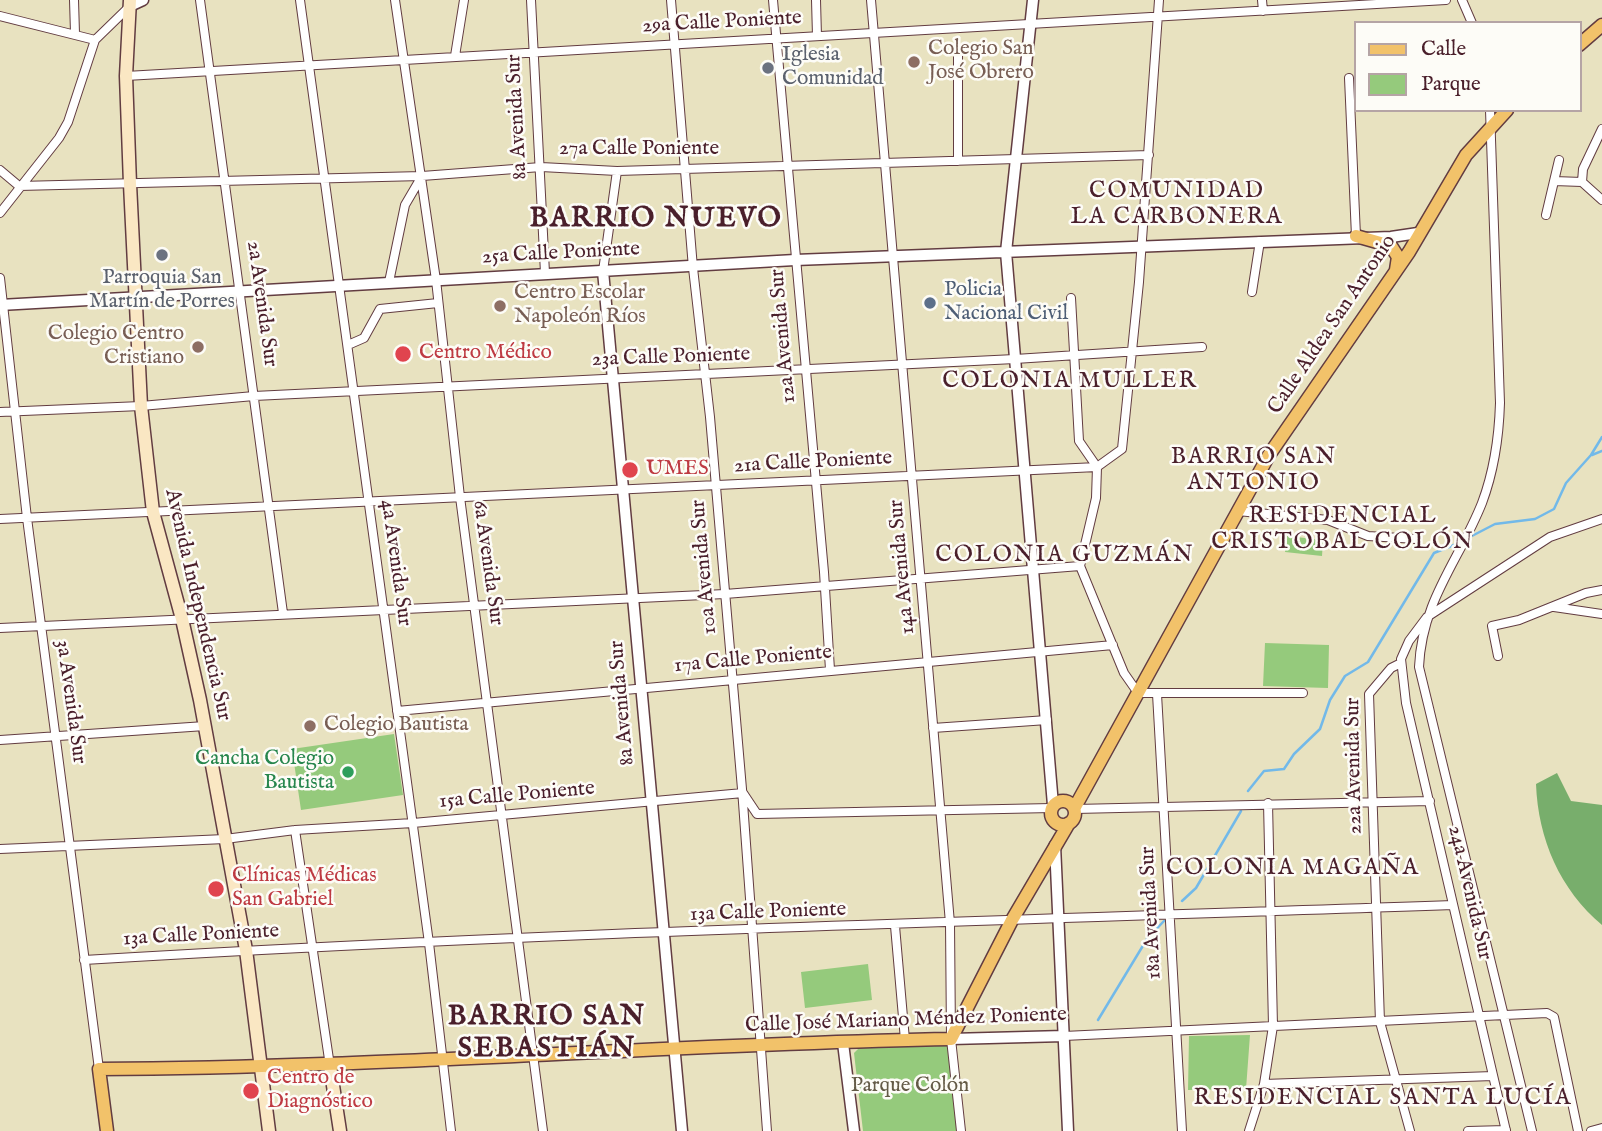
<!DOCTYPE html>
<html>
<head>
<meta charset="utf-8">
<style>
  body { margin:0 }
  #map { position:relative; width:1602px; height:1131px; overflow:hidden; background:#e8e2c0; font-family:"IM FELL English",serif }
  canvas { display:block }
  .legend { position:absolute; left:1354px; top:21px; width:228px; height:91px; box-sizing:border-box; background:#fdfcf7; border:2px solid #b5a4a5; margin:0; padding:9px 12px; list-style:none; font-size:21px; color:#4a1f2b }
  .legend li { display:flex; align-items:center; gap:14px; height:35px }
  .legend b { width:35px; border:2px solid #b5a4a5 }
</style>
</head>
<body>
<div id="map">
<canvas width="1602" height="1131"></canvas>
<ul class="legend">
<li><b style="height:9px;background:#f2c26a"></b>Calle</li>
<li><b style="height:19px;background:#95ca7c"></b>Parque</li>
</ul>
</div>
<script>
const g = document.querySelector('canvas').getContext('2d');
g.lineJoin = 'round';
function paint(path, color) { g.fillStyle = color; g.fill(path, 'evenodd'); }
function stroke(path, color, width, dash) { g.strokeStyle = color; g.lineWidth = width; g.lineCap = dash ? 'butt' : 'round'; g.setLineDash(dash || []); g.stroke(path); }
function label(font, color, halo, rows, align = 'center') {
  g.font = font + ' "IM FELL English",serif'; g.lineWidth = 5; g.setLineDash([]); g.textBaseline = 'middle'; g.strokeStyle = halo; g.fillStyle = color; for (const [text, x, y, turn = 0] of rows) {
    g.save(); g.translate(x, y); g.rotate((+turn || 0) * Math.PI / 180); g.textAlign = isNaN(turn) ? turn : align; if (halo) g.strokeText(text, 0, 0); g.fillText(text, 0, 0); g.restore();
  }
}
paint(new Path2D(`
  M1287,536l36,4 -1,16 -37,-4z
  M1265,643l64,2 -1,43 -65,-2z
  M394,734l9,61 -102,15 -9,-61z
  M868,964l4,36 -67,8 -4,-36z
  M1250,1035l-4,54 -58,1 1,-54z
  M947,1041l6,6 5,84h-95l-9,-78 8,-8z`), '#95ca7c');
paint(new Path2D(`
  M1557,773l14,28 31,4v120c-42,-35 -64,-86 -66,-141z`), '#78ae6c');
stroke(new Path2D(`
  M1592,455l10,-4
  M1468,538l27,-14 40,-5 19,-10 12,-26 25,-28 11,-18
  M1248,791l16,-20 20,-2 10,-15 26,-25 10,-29 15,-24 23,-14 66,-109 25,-10
  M1182,901l14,-13 45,-77
  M1098,1020l49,-81 17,-18`), '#72b9e9', 2.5);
const minor = new Path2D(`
  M74,0l1,33
  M200,0l83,613
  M300,0l129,943 22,188
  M395,0l41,280 24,217 83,634
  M531,0l14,273
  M671,0l22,268 17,149 32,372 25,342
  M773,0l51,572 6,98
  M816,0l1,36
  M871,0l79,923 1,116 10,92
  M1262,0l1,11
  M1462,0l10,23
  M0,16l95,24
  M455,56l9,-56
  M958,56v105
  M126,76l1320,-76
  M1349,78l7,158
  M1490,110l10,293c-1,33 -6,68 -18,100 -23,58 -60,97 -63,164l113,464
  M0,170l19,16 403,-10 119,-9 76,4 532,-16
  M1554,181l28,1
  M1582,182l1,-13 19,-40
  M1582,182l20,18
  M0,213l59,-75 9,-16 27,-82 35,-34
  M1546,215l13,-55
  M603,271l14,-100
  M0,278l27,240 72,551
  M389,282l16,-77 17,-29
  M1252,292l8,-51
  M1071,298l8,143 18,26
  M348,345l16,-7 16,-29 58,-6
  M0,412l141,-6 113,-10 761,-37 187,-12
  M1097,467l25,-18 17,-167 20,-282
  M1097,467l-1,31 -16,68 44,107 14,20h165
  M1238,511l90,9 40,16 48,3
  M0,519l1097,-52
  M1554,607l48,7
  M0,628l725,-34 355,-28
  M1498,656l-6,-30 27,-6 67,-27 16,-3
  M1401,663l-10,5 -22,26 11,328 30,109
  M1157,694l25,437
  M397,711l716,-66
  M933,728l114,-8
  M0,740l205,-14
  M743,793l14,21 295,-6
  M1075,809l355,-8
  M295,830l35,236
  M0,849l225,-10 70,-9 118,-7 330,-30
  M895,926l10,114
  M84,960c456,-28 913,-39 1369,-55
  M1064,1036l483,-23 7,4 24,114
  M1264,1084l229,-8
  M1249,1131l15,-47 9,-58 -5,-223
  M1468,1131l38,-1
  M1506,1131l-100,-428 -5,-44 8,-18 18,-24 123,-80 52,-18
  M1591,1131l11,-3`);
const tertiary = new Path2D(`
  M1033,0l-27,252 47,553
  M130,6l13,-6
  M603,271l79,860
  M0,305l795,-45 596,-23 27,-4
  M1055,845l13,286
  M951,1039l113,-3
  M843,1043l11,88`);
const secondary = new Path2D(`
  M130,0l-4,76 4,108 11,222 12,106 29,107 18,81 46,250 23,181
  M330,1066l10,65`);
const primary = new Path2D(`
  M1579,45l23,-20
  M1356,236l35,10 7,11 -2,13
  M1051 813a12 12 0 1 1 24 0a12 12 0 1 1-24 0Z
  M1075,807l194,-352 140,-203 57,-97 41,-45
  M107,1131l-8,-62c284,-1 568,-25 852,-30l61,-119 57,-97`);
stroke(minor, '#623c41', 10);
stroke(tertiary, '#623c41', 13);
stroke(secondary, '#623c41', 15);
stroke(primary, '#623c41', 15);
stroke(minor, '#fff', 8);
stroke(tertiary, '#fff', 10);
stroke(secondary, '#fae7c3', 12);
stroke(primary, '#f2c26a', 12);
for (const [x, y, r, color] of [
  [914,62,7,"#8d6e63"],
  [768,68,7,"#6b7280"],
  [162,255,7,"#6b7280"],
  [930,303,7,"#5c6f8a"],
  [500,306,7,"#8d6e63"],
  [198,347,7,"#8d6e63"],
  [403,354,9,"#e0444e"],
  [630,470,9,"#e0444e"],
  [310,726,7,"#8d6e63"],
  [348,772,7,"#2e9e5b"],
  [216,889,9,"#e0444e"],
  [251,1091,9,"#e0444e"]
]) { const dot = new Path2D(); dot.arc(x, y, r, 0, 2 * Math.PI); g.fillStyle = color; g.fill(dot); stroke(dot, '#fdfcf7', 2.5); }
label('21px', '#4a1f2b', '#fdfcf7', [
  ["29a Calle Poniente",722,23,-3],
  ["8a Avenida Sur",518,117,-93],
  ["27a Calle Poniente",639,150],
  ["25a Calle Poniente",561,254,-3],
  ["2a Avenida Sur",261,304,82],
  ["Calle Aldea San Antonio",1333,325,-56],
  ["12a Avenida Sur",784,336,-95],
  ["23a Calle Poniente",671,358,-2],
  ["21a Calle Poniente",813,463,-3],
  ["4a Avenida Sur",395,563,82],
  ["6a Avenida Sur",487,563,82],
  ["10a Avenida Sur",705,567,-95],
  ["14a Avenida Sur",903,567,-95],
  ["Avenida Independencia Sur",197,605,77],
  ["17a Calle Poniente",753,660,-5],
  ["3a Avenida Sur",70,702,82],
  ["8a Avenida Sur",623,703,-95],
  ["22a Avenida Sur",1355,766,-91],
  ["15a Calle Poniente",517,796,-5],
  ["24a Avenida Sur",1469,893,77],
  ["13a Calle Poniente",768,913,-2],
  ["18a Avenida Sur",1152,913,-93],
  ["13a Calle Poniente",201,936,-3],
  ["Calle José Mariano Méndez Poniente",906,1021,-2]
]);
label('21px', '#785e54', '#fdfcf7', [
  ["Colegio San",928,50],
  ["José Obrero",928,74],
  ["Centro Escolar",514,294],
  ["Napoleón Ríos",514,318],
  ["Colegio Centro",184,335,"right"],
  ["Cristiano",184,359,"right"],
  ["Colegio Bautista",324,726]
], 'left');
label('21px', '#5b616d', '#fdfcf7', [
  ["Iglesia",782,56],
  ["Comunidad",782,80],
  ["Parroquia San",162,279,"center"],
  ["Martín de Porres",162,303,"center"]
], 'left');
label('21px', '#4e5e75', '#fdfcf7', [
  ["Policia",944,291],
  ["Nacional Civil",944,315]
], 'left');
label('21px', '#be3a42', '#fdfcf7', [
  ["Centro Médico",419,354],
  ["UMES",646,470],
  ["Clínicas Médicas",232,877],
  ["San Gabriel",232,901],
  ["Centro de",267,1079],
  ["Diagnóstico",267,1103]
], 'left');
label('21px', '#27864d', '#fdfcf7', [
  ["Cancha Colegio",334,760],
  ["Bautista",334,784]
], 'right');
label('21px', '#645b47', '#fdfcf7', [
  ["Parque Colón",910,1087]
]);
g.letterSpacing = '2px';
label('23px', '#4a1f2b', '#fdfcf7', [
  ["COMUNIDAD",1177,192],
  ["LA CARBONERA",1177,218],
  ["COLONIA MULLER",1070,382],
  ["BARRIO SAN",1254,458],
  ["ANTONIO",1254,484],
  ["RESIDENCIAL",1343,517],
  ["CRISTOBAL COLÓN",1343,543],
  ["COLONIA GUZMÁN",1065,556],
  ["COLONIA MAGAÑA",1293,869],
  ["RESIDENCIAL SANTA LUCÍA",1383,1099]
]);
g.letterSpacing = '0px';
g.letterSpacing = '2px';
label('bold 28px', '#4a1f2b', '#fdfcf7', [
  ["BARRIO NUEVO",656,220],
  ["BARRIO SAN",547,1018],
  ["SEBASTIÁN",547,1050]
]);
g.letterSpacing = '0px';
</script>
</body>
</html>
